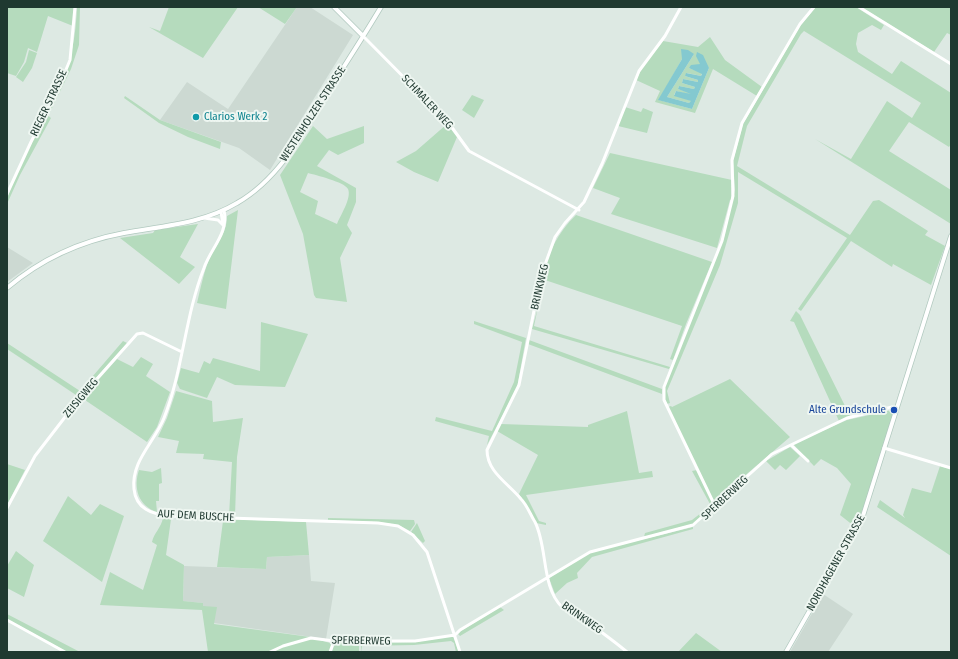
<!DOCTYPE html>
<html>
<head>
<meta charset="utf-8">
<style>
  body { margin:0 }
  #map { position:relative; width:958px; height:659px; overflow:hidden; background:#dde9e3; font-family:"Fira Sans Condensed",sans-serif }
  canvas { display:block }
  .frame { position:absolute; inset:0; border:8px solid #1f3930; pointer-events:none }
</style>
</head>
<body>
<div id="map">
<canvas width="958" height="659"></canvas>
<div class="frame"></div>
</div>
<script>
const g = document.querySelector('canvas').getContext('2d');
g.lineJoin = 'round';
function paint(path, color) { g.fillStyle = color; g.fill(path, 'evenodd'); }
function stroke(path, color, width, dash) { g.strokeStyle = color; g.lineWidth = width; g.lineCap = dash ? 'butt' : 'round'; g.setLineDash(dash || []); g.stroke(path); }
function label(font, color, halo, rows, align = 'center') {
  g.font = font + ' "Fira Sans Condensed",sans-serif'; g.lineWidth = 4; g.setLineDash([]); g.textBaseline = 'middle'; g.strokeStyle = halo; g.fillStyle = color; for (const [text, x, y, turn = 0] of rows) {
    g.save(); g.translate(x, y); g.rotate((+turn || 0) * Math.PI / 180); g.textAlign = isNaN(turn) ? turn : align; if (halo) g.strokeText(text, 0, 0); g.fillText(text, 0, 0); g.restore();
  }
}
paint(new Path2D(`
  M297,7h13l43,28 -83,135 -31,-22 -79,-28 27,-38 41,27z
  M7,247l26,16 -26,19z
  M309,555l2,26 24,2 -9,56 -112,-16 -12,-17 1,-3 -20,-2 1,-35 82,3 1,-12z
  M823,594l30,20 -25,38h-38z`), '#ccd9d2');
paint(new Path2D(`
  M7,7h67l-1,19 -25,-10 -11,36 -9,-4 -4,14 -8,14 -9,-3z
  M77,7h3l-1,38 -8,24 -21,43 -1,-1c19,-37 26,-62 28,-104z
  M169,7h69l-35,51 -54,-31 11,4z
  M258,7h39l-12,17z
  M816,7h40l28,18 -3,5 -9,-5 -14,8 -2,11 2,8 34,22 9,-13 50,32v51l-2,3 -40,-25 -20,29 62,39v34l-136,-85 36,20 36,-58 25,17 9,-15 -117,-72 -3,3 -54,92 -10,40 113,69 23,-34 6,-1 49,31 -3,4 20,11 -14,39 -38,-21 -1,3 -41,-26 -50,70 -3,-2 49,-71 -109,-66v31l-18,62 -53,126 3,12 -3,1 -4,-9 1,-8 60,-150 11,-47 -2,-29 10,-37 57,-98z
  M861,7h90v28l-4,-2 -13,19z
  M710,37l15,23 37,27 -5,9 -44,-27 -18,44 -40,-11 5,-11 -24,-11 7,-14 20,-25 35,6zM694,54l-27,43 22,6 3,-2 -18,-6 2,-4 15,4v-2l-13,-4 1,-3 15,3 1,-2 -13,-4 1,-4 15,3v-2l-13,-4 2,-3 14,3 1,-3 -13,-5 12,-4 8,4 -17,41 -33,-9 23,-41z
  M29,50l8,3 -5,15 -9,14 -7,-5 10,-15z
  M472,95l12,5 -10,18 -12,-8z
  M125,96l35,24 61,22 -1,7 -32,-12 -29,-14 -35,-25z
  M625,107l16,5 2,-4 10,4 -6,21 -29,-7z
  M47,115l4,3 -31,57 -13,29c0,-18 30,-71 40,-89z
  M447,124l10,13 -19,45 -24,-10 -18,-10 20,-11z
  M313,126l14,13 37,-13v17l-26,12 -9,-5 -12,16 39,22v14l-9,23 5,8 -12,25 7,44 -31,-4 -2,-3 -11,-61 -23,-59zM308,173c7,2 37,9 40,16 4,9 -8,27 -11,35l-22,-10 3,-13 -18,-9z
  M610,153l122,27 -1,20h-1l-13,48 -106,-34 9,-16 -27,-10z
  M238,210l-12,99 -29,-6c4,-16 7,-33 14,-48 7,-13 16,-23 16,-39z
  M576,215l136,47 -26,62 -13,36 -3,-1 12,-33 -140,-47c5,-25 16,-47 34,-64z
  M198,224l-18,33 15,10 -16,17 -59,-46 33,-5 2,-3z
  M538,307l-4,19 136,41 -1,2 -137,-40z
  M796,311l4,4 50,101 -11,5 -45,-99 -4,-1z
  M474,321l52,17 -9,50 -30,57 2,-9 -54,-15 1,-4 56,14 22,-49 8,-40 -48,-18z
  M261,322l47,12 -23,53 -50,-2 -18,-8 -10,21 -27,-9 -3,-6 4,-15 18,5 5,-12 6,3 3,-6 47,13z
  M529,340l133,49v5l-134,-50z
  M123,341l4,2 -47,53 -4,-1 -69,-46v-6l73,48z
  M141,357l12,7 -7,12 24,16 -13,35 -10,15 -65,-44 35,-39 16,8z
  M730,379l60,58 -76,65 -46,-95 3,-1 1,1z
  M176,391l36,10 1,21 30,-4 -6,39 -2,59h-6l3,-54 -29,-3 1,-5 -28,-1 3,-12 -21,-4 9,-19z
  M892,410l2,1 -29,95 -11,20 -14,-11 11,-31 -14,-16 -16,-9 -7,7 -21,-22 54,-24z
  M627,411l12,62 13,-2 1,6 -127,18 13,26 7,2v2l-10,-2 -17,-29 19,-39 -41,-24 4,-7 87,3v-2z
  M790,447l10,9 -14,14 -6,-5 -5,5 -9,-9z
  M7,464l18,6 -18,35z
  M940,466l11,3v87l-74,-49 3,-7 25,18 -2,-3 9,-27 19,5z
  M161,468l1,15 -3,1v17h-3l1,11c-19,-6 -24,-25 -18,-42l13,2z
  M697,470l16,33 -3,1 -18,-33z
  M68,496l23,19 9,-11 24,12 -22,66 -59,-41z
  M710,506l2,2 -15,15 -53,14 1,-4 47,-13z
  M163,518l8,1 -5,36 18,10 -1,36 20,2v3l14,1 -3,17 96,13 20,6 2,2 -3,7h-121l-6,-42 -102,-5 10,-33 33,18 14,-45 -5,-3c2,-9 9,-14 11,-24z
  M328,518l86,2 1,4 -5,7 -12,-6 -20,-3 -50,-2z
  M226,519l80,3 3,33 -42,2 -1,12 -49,-2 6,-46z
  M417,523l8,18 -2,2 -12,-11z
  M693,527v2l-101,28 -15,16 1,5 -11,5 -12,11 -6,-16 42,-26z
  M16,551l18,14 -10,32 -17,-9v-22z
  M500,607l4,3 -44,26 -2,-2 3,-3z
  M7,614l73,38h-13l-60,-33z
  M696,633l26,19h-44z
  M453,636l6,16h-3l-2,-9 -3,-2 -37,4 -52,1 -1,6v-9l54,-1z
  M335,642l24,1v9h-27z`), '#b5dbbd');
paint(new Path2D(`
  M681,49l7,1 6,4 -27,43 22,6 2,-2 -17,-5 2,-5 15,3 -13,-5 1,-3 15,3 1,-2 -13,-4 1,-4 15,3v-2l-13,-4 1,-3 15,3 1,-2 -13,-6 2,-3 9,-1 -4,-8 1,-4 6,3 6,13 -17,41 -34,-9 24,-41z`), '#84c9d0');
const secondary = new Path2D(`
  M334,7l29,29
  M7,288c33,-28 74,-47 117,-55 38,-7 78,-9 113,-30 44,-25 69,-75 94,-116 17,-27 34,-53 50,-80
  M786,652l76,-133 89,-283`);
stroke(secondary, '#b1c9bf', 5.5);
stroke(new Path2D(`
  M859,7l92,57
  M363,36l85,86 21,29 110,59
  M7,194l24,-52 27,-53 12,-29 5,-53
  M224,210c5,23 -13,38 -20,58 -19,48 -21,102 -40,150 -10,25 -33,43 -30,71 2,20 18,25 35,27l209,7 20,3 15,9 14,17 33,100
  M221,212l2,12
  M204,218l14,2 5,5
  M791,445l17,16
  M884,448l67,20
  M715,506l-51,-106v-13l58,-146 11,-45 -1,-36 10,-37 58,-99 14,-17
  M7,508l28,-52 44,-57 58,-65 6,-1 39,19
  M7,620l58,32
  M270,652l13,-6 28,-8 23,3h81l40,-6 5,-5 130,-78 103,-27 79,-71 75,-36 45,-11 5,1
  M330,652l4,-11
  M627,652c-13,-11 -27,-21 -41,-31 -8,-4 -17,-8 -24,-14 -21,-20 -14,-59 -27,-85 -5,-8 -8,-17 -14,-23 -13,-16 -34,-27 -34,-49l32,-65 22,-109 14,-39 10,-14 19,-21 18,-38 37,-93 26,-35 16,-29`), '#fff', 3);
stroke(secondary, '#fff', 4);
for (const [x, y, r, color] of [
  [196,117,4,"#0f9aa8"],
  [894,410,4,"#1a4fb4"]
]) { const dot = new Path2D(); dot.arc(x, y, r, 0, 2 * Math.PI); g.fillStyle = color; g.fill(dot); stroke(dot, '#eef6f1', 1.5); }
label('11px', '#1f3930', '#eef6f1', [
  ["SCHMALER WEG",427,102,47],
  ["RIEGER STRASSE",49,103,-65],
  ["WESTENHOLZER STRASSE",313,114,-57],
  ["BRINKWEG",540,287,-77],
  ["ZEISIGWEG",81,398,-50],
  ["SPERBERWEG",725,498,-43],
  ["AUF DEM BUSCHE",196,516,3],
  ["NORDHAGENER STRASSE",836,563,-61],
  ["BRINKWEG",582,618,35],
  ["SPERBERWEG",361,641,1]
]);
label('11px', '#0d838f', '#eef6f1', [
  ["Clarios Werk 2",204,117]
], 'left');
label('11px', '#164399', '#eef6f1', [
  ["Alte Grundschule",886,410]
], 'right');
</script>
</body>
</html>
